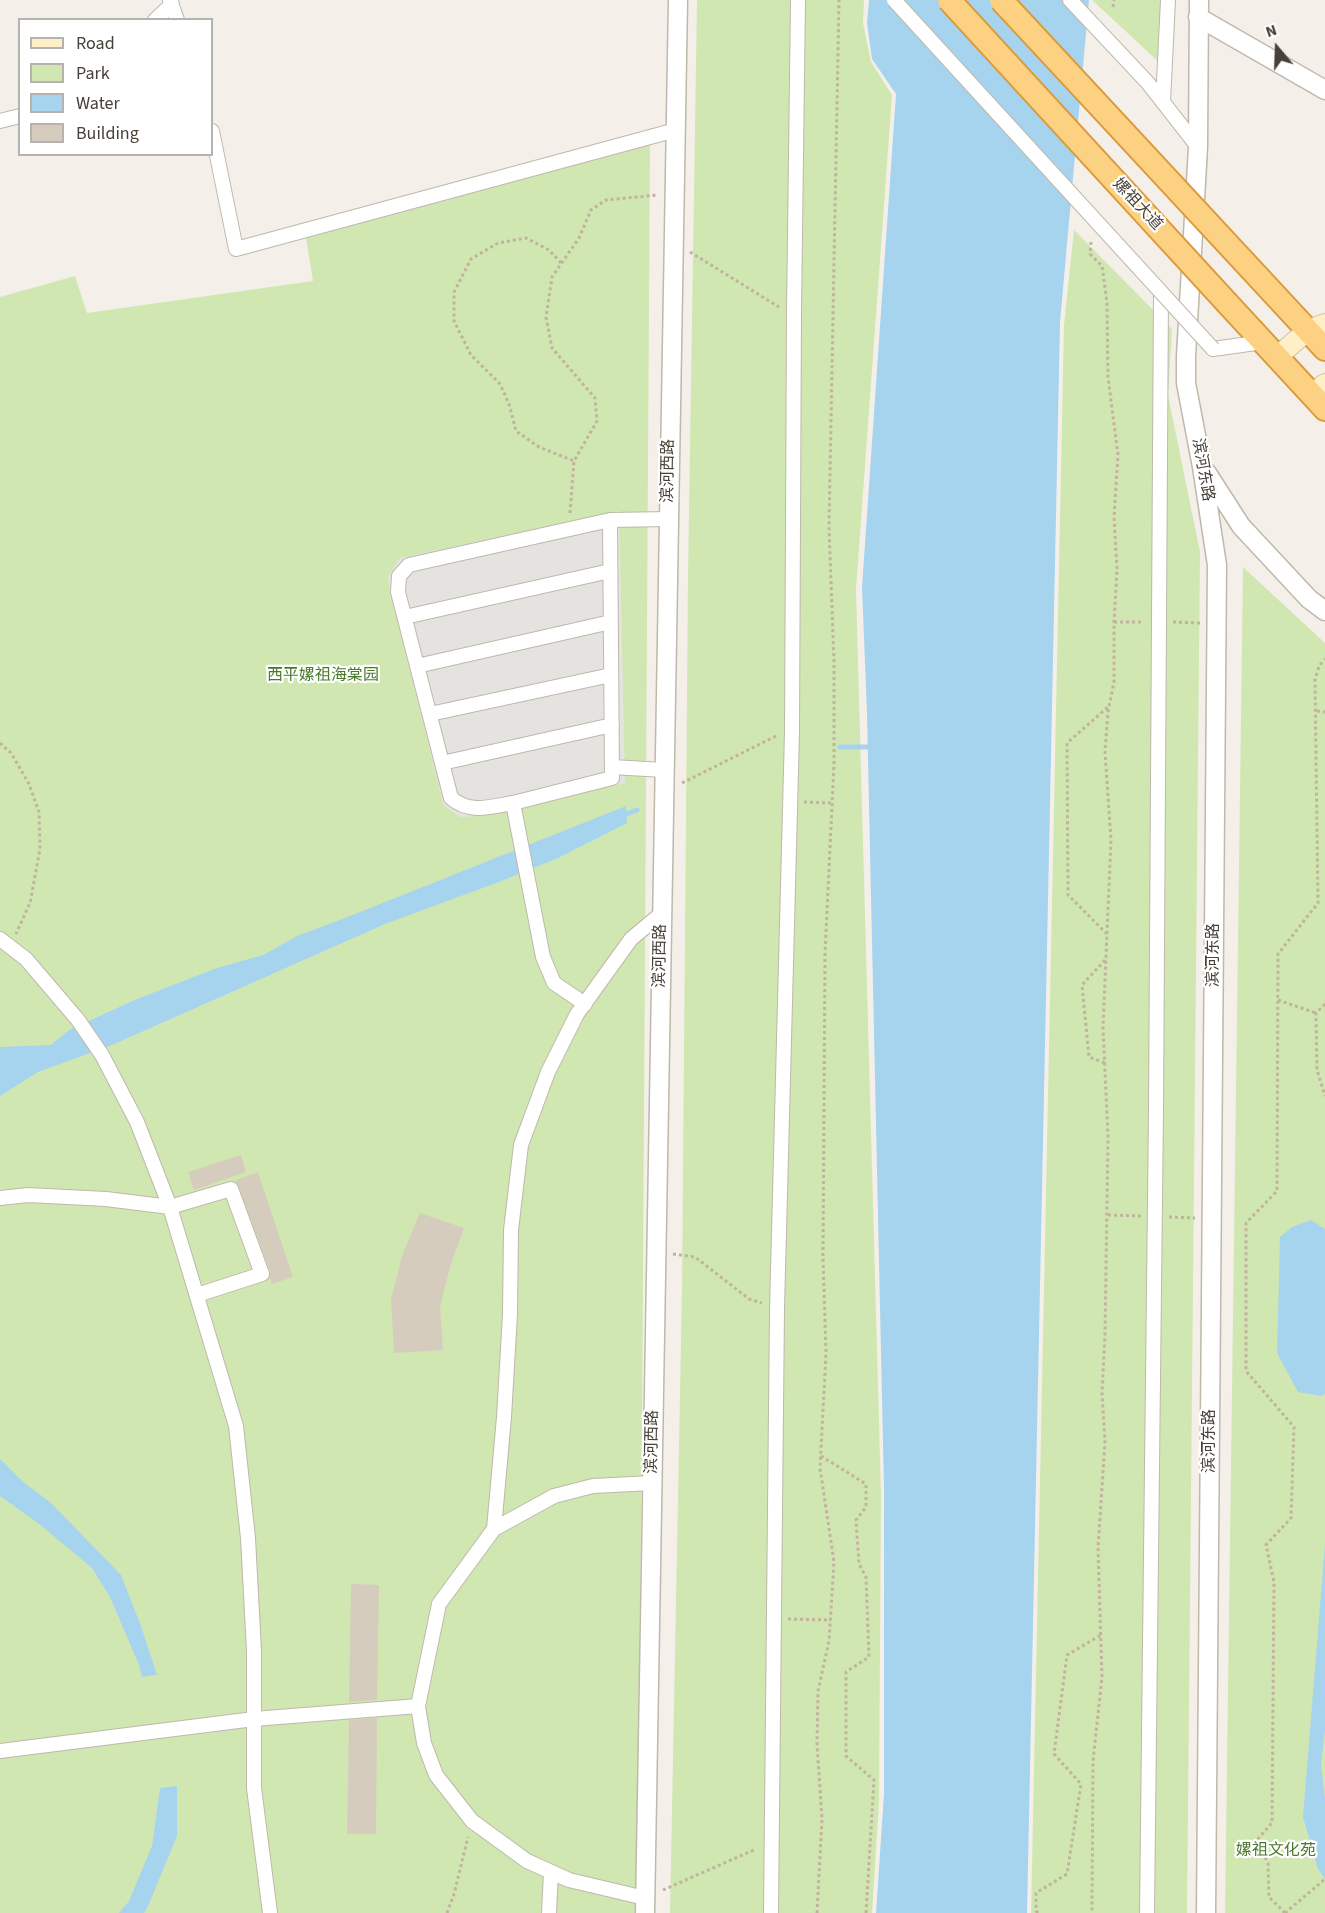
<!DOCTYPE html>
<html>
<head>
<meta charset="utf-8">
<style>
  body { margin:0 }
  #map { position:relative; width:1325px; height:1913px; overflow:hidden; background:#f4f0e9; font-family:"Source Sans 3",sans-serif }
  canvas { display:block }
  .legend { position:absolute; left:18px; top:18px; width:195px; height:138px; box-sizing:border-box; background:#fff; border:2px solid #b5b3af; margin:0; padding:8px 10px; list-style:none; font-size:18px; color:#474137 }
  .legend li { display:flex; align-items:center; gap:12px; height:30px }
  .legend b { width:30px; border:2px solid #b5b3af }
  .north { position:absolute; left:1247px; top:18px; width:60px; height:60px; -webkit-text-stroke:4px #fff; paint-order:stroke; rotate:341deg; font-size:16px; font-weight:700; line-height:24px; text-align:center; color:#474137 }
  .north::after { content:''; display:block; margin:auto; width:21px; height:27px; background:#474137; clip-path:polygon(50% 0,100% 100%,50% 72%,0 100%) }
</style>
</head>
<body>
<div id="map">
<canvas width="1325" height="1913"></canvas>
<ul class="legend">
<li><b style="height:8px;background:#feefc9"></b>Road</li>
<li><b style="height:16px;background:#d1e7b2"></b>Park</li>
<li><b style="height:16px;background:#a6d4ef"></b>Water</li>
<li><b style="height:16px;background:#d5ccbe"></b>Building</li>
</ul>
<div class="north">N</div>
</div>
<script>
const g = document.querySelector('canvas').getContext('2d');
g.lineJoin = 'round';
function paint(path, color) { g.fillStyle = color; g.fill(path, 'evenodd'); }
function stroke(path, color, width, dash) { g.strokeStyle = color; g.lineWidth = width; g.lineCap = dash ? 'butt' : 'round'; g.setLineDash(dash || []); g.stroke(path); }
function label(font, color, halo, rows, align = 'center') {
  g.font = font + ' "Source Sans 3","Noto Sans SC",sans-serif'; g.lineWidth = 4.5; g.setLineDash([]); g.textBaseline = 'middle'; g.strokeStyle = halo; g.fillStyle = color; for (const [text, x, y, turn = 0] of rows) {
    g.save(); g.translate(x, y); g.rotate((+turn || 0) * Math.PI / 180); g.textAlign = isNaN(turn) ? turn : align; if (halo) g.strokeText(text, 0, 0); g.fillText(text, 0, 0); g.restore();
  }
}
paint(new Path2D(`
  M697,0h167l-1,23 8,39 21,33 -36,494 25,905 -2,308 -7,111h-202l12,-623 6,-714z
  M1092,0h71l-2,64z
  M650,141l-8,1297 -6,475h-636v-1616l75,-21 12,37 226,-32 -7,-43z
  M1074,230l98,99 -4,66 32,157 -13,1361h-156l33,-1588z
  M1243,567l82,76v1270h-100z`), '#d1e7b2');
paint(new Path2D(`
  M619,511l6,272 -87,21 -61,12 -17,1 -16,-11 -54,-214 -2,-15 12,-19z`), '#e5e3e0');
paint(new Path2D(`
  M869,0h220l-29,322 -33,1591h-151l8,-119v-305l-17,-775 -5,-127 34,-493 -24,-35 -5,-36z
  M626,806l1,17 -69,35 -59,24 -114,42 -273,121 -74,27 -38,24v-49l51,-2 18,-15 68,-31 80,-31 46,-13 34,-19 48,-18z
  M1311,1220l14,9v165l-4,2 -23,-4 -21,-39 3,-116 12,-10z
  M0,1459l23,23 27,20 71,73 20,51 16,49 -15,2 -3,-12 -29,-68 -18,-29 -54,-45 -38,-27z
  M1325,1544v186l-4,35 4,33v81l-7,-10 -15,-52z
  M177,1786v50l-29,70 -4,7h-25l10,-12 23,-55 8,-58z`), '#a6d4ef');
stroke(new Path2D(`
  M840,747h35
  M621,816l16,-6`), '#a6d4ef', 5);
paint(new Path2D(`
  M241,1155l5,17 -52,18 -6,-18z
  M258,1172l35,105 -21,7 -2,-6v-7l-34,-91z
  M420,1213l44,15 -14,39 -10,40 3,43 -49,3 -3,-53 11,-44z
  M351,1584l28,1 -2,115 -28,2z
  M377,1718l-1,116h-29l2,-114z`), '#d5ccbe');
const minor = new Path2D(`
  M170,0l7,20
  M1070,0l78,83 50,64
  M155,20l17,-16
  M1163,102l5,-102
  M0,121l20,-5
  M212,131l24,118 440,-119
  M1213,349l50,-7
  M610,520l59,-1
  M405,617l205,-46
  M417,666l194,-44
  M430,714l181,-39
  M442,763l170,-38
  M612,767l52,3
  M513,803c-23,4 -43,11 -62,-5l-53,-206 1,-16 10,-11 201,-45 2,258 -99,25 30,154 11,26 31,21
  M0,939l26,20 52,61 24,35 35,67 33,85 66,219 12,112 6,113v137l16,125
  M0,1198l28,-3 78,4 64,8 61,-18 31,85 -65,21
  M494,1529l10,-112 6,-103 1,-84 10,-85 27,-73 29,-58 54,-75 31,-26
  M0,1751l254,-32 164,-13
  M645,1898l-76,-18 -42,-19 -55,-40 -36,-46 -12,-32 -6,-37 21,-102 55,-75 60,-33 39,-10 59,-3
  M549,1913l2,-41
  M771,1913l6,-604 15,-577 2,-421 4,-311
  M1147,1913l9,-803 5,-817`);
const tertiary = new Path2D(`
  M1199,0l-1,147 -12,209v27l16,84 15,98 -11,1348
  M1198,17l127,73
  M1207,473l34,53 68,73 16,12
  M645,1913l33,-1913`);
const secondary = new Path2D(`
  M1277,357l31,-27 17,-6
  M1312,395l13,-11`);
const trunk = new Path2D(`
  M1261,280l64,69
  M1228,304l97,105`);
stroke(minor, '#bfb8ab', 16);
stroke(tertiary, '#bfb8ab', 21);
stroke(secondary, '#d3c299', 22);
stroke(trunk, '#db9b3c', 26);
stroke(new Path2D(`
  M1113,7l1,-7
  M1091,242l-1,12 12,12 5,37 1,74 10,78 -4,62 3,52 -3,53v60l-6,30 -3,40 6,88 -8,187 5,109 -3,199 -3,58 3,49 -7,106 4,129 -9,84 -1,152
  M690,252l89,55
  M561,263l-12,-13 -23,-12 -28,5 -27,16 -17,33v29l17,34 29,29 9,20 7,27 23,16 35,14
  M570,513l4,-52 23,-40 -2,-23 -43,-50 -6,-31 6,-40 27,-39 12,-28 15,-10 52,-5
  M1114,622h29
  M1173,622l27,1
  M1317,711l8,1
  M0,743l11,10 18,31 10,28 1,37 -10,54 -14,31
  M682,783l96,-48
  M804,802l28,1
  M1107,934l-39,-39 -1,-152 41,-36
  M1105,960l-23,25 7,72 16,6
  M1278,1000l38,13
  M1325,1004l-9,9 1,57 8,26
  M1108,1215l33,1
  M1169,1217l26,1
  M673,1254l22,3 54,42 13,4
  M821,1456l45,28v23l-10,13 3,44 7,13 3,80 -23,15v84l28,24 -8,133
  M788,1619l43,1
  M663,1890l93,-41
  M447,1913l7,-19 14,-57
  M817,1913l5,-94 -5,-75 1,-53 11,-50 5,-79 -14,-94 6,-115 -3,-96 2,-303 9,-191v-101l-5,-135 10,-527
  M1038,1913l-2,-2v-18l31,-19 14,-90 -27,-30 13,-99 34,-20
  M1285,1913l-16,-16 -1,-34 -12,-22 16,-18 2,-241 -8,-37 25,-27 3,-91 -48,-56v-148l31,-32 1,-237 40,-51 -3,-223 4,-14 6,-7
  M1285,1913l40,-34`), '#c1b39d', 3, [3, 3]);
stroke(minor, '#fff', 14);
stroke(tertiary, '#fff', 18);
stroke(secondary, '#feefc9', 20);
stroke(trunk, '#fcd282', 22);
const minorBridge = new Path2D(`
  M894,0l319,349`);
const trunkBridge = new Path2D(`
  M949,0l279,304
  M1001,0l260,280`);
stroke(minorBridge, '#bfb8ab', 16, []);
stroke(trunkBridge, '#db9b3c', 26, []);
stroke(minorBridge, '#fff', 14);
stroke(trunkBridge, '#fcd282', 22);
label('16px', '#474137', '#fff', [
  ["嫘祖大道",1137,205,47],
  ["滨河东路",1202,470,80],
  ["滨河西路",669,471,-89],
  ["滨河东路",1214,955,-90],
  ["滨河西路",661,956,-89],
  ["滨河东路",1210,1441,-90],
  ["滨河西路",653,1442,-89]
]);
label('16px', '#4b792b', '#fff', [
  ["西平嫘祖海棠园",323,676],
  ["嫘祖文化苑",1276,1851]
]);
</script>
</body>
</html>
